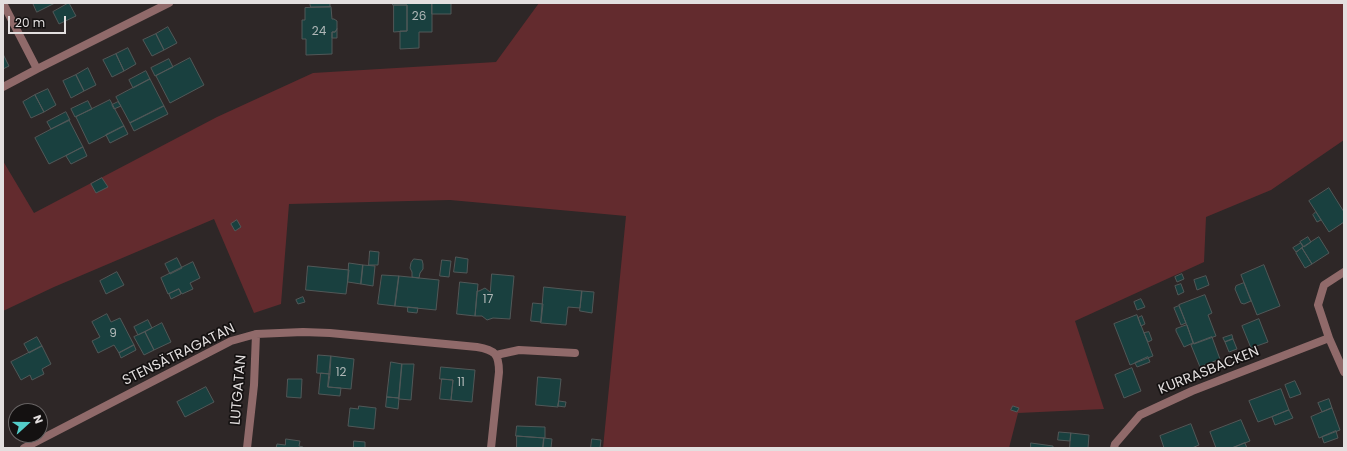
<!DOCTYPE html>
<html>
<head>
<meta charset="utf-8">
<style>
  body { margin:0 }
  #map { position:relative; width:1347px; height:451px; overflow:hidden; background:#2e2727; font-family:Poppins,sans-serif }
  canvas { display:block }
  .frame { position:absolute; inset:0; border:4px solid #e3dfdf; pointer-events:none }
  .north { position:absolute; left:8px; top:403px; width:40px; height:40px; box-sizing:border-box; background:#141111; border:1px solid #676363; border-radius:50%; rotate:69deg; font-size:11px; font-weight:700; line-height:16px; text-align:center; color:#e3dfdf }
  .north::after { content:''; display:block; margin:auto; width:14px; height:18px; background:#53cdc9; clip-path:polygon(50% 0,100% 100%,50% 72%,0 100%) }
  .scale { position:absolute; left:8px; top:16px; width:58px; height:18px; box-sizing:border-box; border:2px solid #e3dfdf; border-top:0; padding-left:5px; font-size:12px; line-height:14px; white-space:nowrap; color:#e3dfdf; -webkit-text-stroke:3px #141111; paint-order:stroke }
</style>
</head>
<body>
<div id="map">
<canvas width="1347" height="451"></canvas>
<div class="frame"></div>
<div class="north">N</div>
<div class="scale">20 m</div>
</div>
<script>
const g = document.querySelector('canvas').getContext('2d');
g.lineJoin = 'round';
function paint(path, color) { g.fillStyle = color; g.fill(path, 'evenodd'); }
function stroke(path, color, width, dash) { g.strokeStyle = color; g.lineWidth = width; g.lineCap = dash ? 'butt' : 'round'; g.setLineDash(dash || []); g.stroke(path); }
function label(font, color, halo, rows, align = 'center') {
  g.font = font + ' Poppins,sans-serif'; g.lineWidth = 3.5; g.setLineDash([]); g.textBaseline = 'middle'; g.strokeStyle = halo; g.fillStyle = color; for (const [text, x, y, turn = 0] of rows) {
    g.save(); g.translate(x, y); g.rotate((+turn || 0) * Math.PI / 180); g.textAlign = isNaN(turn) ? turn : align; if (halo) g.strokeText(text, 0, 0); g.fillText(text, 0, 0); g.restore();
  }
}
paint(new Path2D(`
  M539,3h805v137l-73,50 -65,27 -2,45 -129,59 29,88 -86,4 -9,35h-406l23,-232 -176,-16 -161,4 -8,100 -27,9 -40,-94 -160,68 -51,24v-150l31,52 183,-96 96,-44 183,-11z`), '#632b2e');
const building = new Path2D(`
  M33,3h22l-18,9z
  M69,3l7,13 -17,8 -6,-12z
  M310,3h20v4h-19z
  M393,3h39v29h-13v16l-19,1v-18h7v-26h-14z
  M432,3h19v11h-19z
  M394,5h13v26l-13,1z
  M331,7l1,12h2l3,2v8l-2,3h-3v22l-26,1v-16h-4v-19h3v-12z
  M168,27l9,16 -13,7 -8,-16z
  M337,29v9h-5v-6h3z
  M156,34l8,16 -12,6 -9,-16z
  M128,48l8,16 -12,7 -8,-17z
  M3,54l6,12 -6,3z
  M116,54l8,17 -12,6 -9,-17z
  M190,58l14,27 -34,18 -14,-27z
  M169,59l4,8 -18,9 -4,-8z
  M88,68l8,17 -12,6 -8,-16z
  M146,71l4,8 -17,9 -4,-8z
  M76,75l8,16 -13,7 -8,-17z
  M150,79l14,27 -34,17 -14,-26z
  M48,89l8,16 -12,7 -9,-17z
  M35,95l9,17 -13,6 -8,-16z
  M110,100l14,26 -35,18 -13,-27z
  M88,101l4,8 -17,8 -4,-8z
  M118,102l3,4 -7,3 -2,-4z
  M164,106l4,8 -34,17 -4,-8z
  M66,112l4,8 -19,9 -4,-7z
  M69,120l14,27 -34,17 -14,-26z
  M124,126l4,8 -18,9 -4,-8z
  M83,147l4,9 -16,8 -5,-8z
  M102,178l6,9 -12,6 -5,-9z
  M1329,188l15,24v10l-15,10 -20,-31z
  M1316,212l5,8 -4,2 -4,-7z
  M237,220l4,7 -6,4 -4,-7z
  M1308,237l3,5 -7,5 -4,-5z
  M1319,237l10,16 -17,11 -10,-16z
  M1301,243l2,4 -7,5 -3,-4z
  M1302,248l10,16 -7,4 -9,-15z
  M370,251l9,1 -1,13h-9z
  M456,257l12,2 -1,14 -13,-1z
  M177,258l5,10 -12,6 -5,-10z
  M414,259l8,1 1,4v5l-3,4 -1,5 -7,-1v-5l-2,-4 1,-5z
  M442,260l9,1 -2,16 -9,-1z
  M193,262l7,16 -10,5 3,6 -11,5 -3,-5 -11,5 -7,-16z
  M349,263l14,2 -2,19 -13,-2z
  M363,265l12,1 -2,20 -12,-2z
  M1264,265l16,41 -23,9 -16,-40z
  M308,266l41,4 -3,24 -40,-4z
  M117,272l7,13 -18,9 -6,-13z
  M492,274l22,2 -4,43 -17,-1 -6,2 -5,-4h-7l2,-25h2l6,-3 5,4z
  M1182,274l2,5 -7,3 -2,-5z
  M382,275l17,1 -4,30 -17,-2z
  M399,276l40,4 -3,30 -41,-4z
  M1206,276l3,9 -12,5 -3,-10z
  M460,282l18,2 -3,32 -18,-2z
  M1244,283l7,18 -7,3 -3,-1 -6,-14 1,-3z
  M1181,284l3,8 -6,3 -3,-9z
  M544,287l38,4 -2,17 -12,-1 -2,18 -25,-2z
  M179,289l2,5 -10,5 -2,-5z
  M582,291l12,1 -2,21 -12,-2z
  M1205,295l7,18 -4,2 8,21 -22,8 -15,-39z
  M303,297l2,5 -7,2 -2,-4z
  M1141,299l4,8 -8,3 -3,-8z
  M533,303l10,1 -2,18 -10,-1z
  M1179,306l7,17 -5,2 -7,-17z
  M408,307l10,1 -1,5 -9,-1z
  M107,314l4,8 9,-4 14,27 -15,8 -5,-8 -16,8 -6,-12 8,-4 -8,-15z
  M1137,315l16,41 -23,9 -16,-41z
  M1142,316l3,8 -4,2 -3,-8z
  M1259,319l9,23 -17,6 -9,-22z
  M148,320l4,8 -14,7 -4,-8z
  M162,323l9,19 -17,8 -9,-18z
  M1187,325l6,18 -9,4 -8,-16v-2z
  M145,332l9,18 -10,5 -10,-18z
  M1149,332l3,8 -4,2 -4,-9z
  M1232,335l1,4 -8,3 -2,-4z
  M37,337l5,9 -13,7 -5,-9z
  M1212,337l8,22 -20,8 -9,-22z
  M1233,339l4,10 -8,3 -4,-10z
  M134,345l2,5 -15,8 -2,-5z
  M42,346l9,18 -9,5 2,5 -12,6 -2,-5 -9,5 -10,-18z
  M318,355l13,1 -1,18 -13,-1z
  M331,356l23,3 -3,30 -23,-2z
  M1148,357l2,5 -13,5 -2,-4z
  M391,362l11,2 -3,34 -12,-1z
  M402,364h12l-3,36 -12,-1z
  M441,367l34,3 -3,32 -21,-2 2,-20 -13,-1z
  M1132,368l9,23 -17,7 -9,-23z
  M321,373l9,1 -2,13 13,1 -1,8 -21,-2z
  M538,377l23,2 -3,28 -22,-2z
  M288,379h14l-1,19 -14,-1z
  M442,379l11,1 -2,20 -11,-1z
  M1295,381l6,13 -11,4 -5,-13z
  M206,387l8,15 -29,15 -8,-15z
  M1281,389l8,21 -31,12 -9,-21z
  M387,397l12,1 -1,11 -12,-2z
  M1329,399l3,9 -10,4 -4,-9z
  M559,401l7,1 -1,5 -7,-1z
  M359,406l17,2 -2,21 -26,-3 2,-18 8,1z
  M1013,406l6,2 -2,4 -6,-2z
  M1332,408l8,22 -21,8 -8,-21z
  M1289,410l4,8 -18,7 -3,-8z
  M1241,420l9,21 -18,7h-16l-6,-16z
  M1191,424l8,21 -7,3h-28l-4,-12z
  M517,426l28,1v11l-29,-2z
  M1336,431l2,7 -14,5 -2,-6z
  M1059,432l12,1 -1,8 -12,-1z
  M1071,433l18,2 -1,13h-18z
  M517,436l27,2 -1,10h-26z
  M544,438l8,1 -1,9h-8z
  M286,439l14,2 -1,5 4,1v1h-27l1,-4 8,1z
  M592,439l9,1 -1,8h-9z
  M354,441l11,1v6h-18h6z
  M1031,443l22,3v2h-22z
  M1245,443l2,5h-15z`);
paint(building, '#19403f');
stroke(building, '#515858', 1);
stroke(new Path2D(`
  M3,3l34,66 132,-66
  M3,87l34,-18
  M1344,272l-20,13 -6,20 11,33 15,34
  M496,355l23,-5 56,3
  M24,448l207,-107 25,-7 47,-2 27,1 147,14c18,3 22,7 22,25l-8,76
  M247,448l7,-63 2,-51
  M1114,448l1,-4 25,-29 52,-24 137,-53`), '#906a6a', 8);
label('12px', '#b0b7b7', null, [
  ["26",419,17],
  ["24",319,32],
  ["17",488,300],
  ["9",113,334],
  ["12",341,373],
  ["11",461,383]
]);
label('14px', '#e3dfdf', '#141111', [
  ["STENSÄTRAGATAN",179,355,-26],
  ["KURRASBACKEN",1209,371,-22],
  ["LUTGATAN",239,390,-85]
]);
</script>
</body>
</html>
